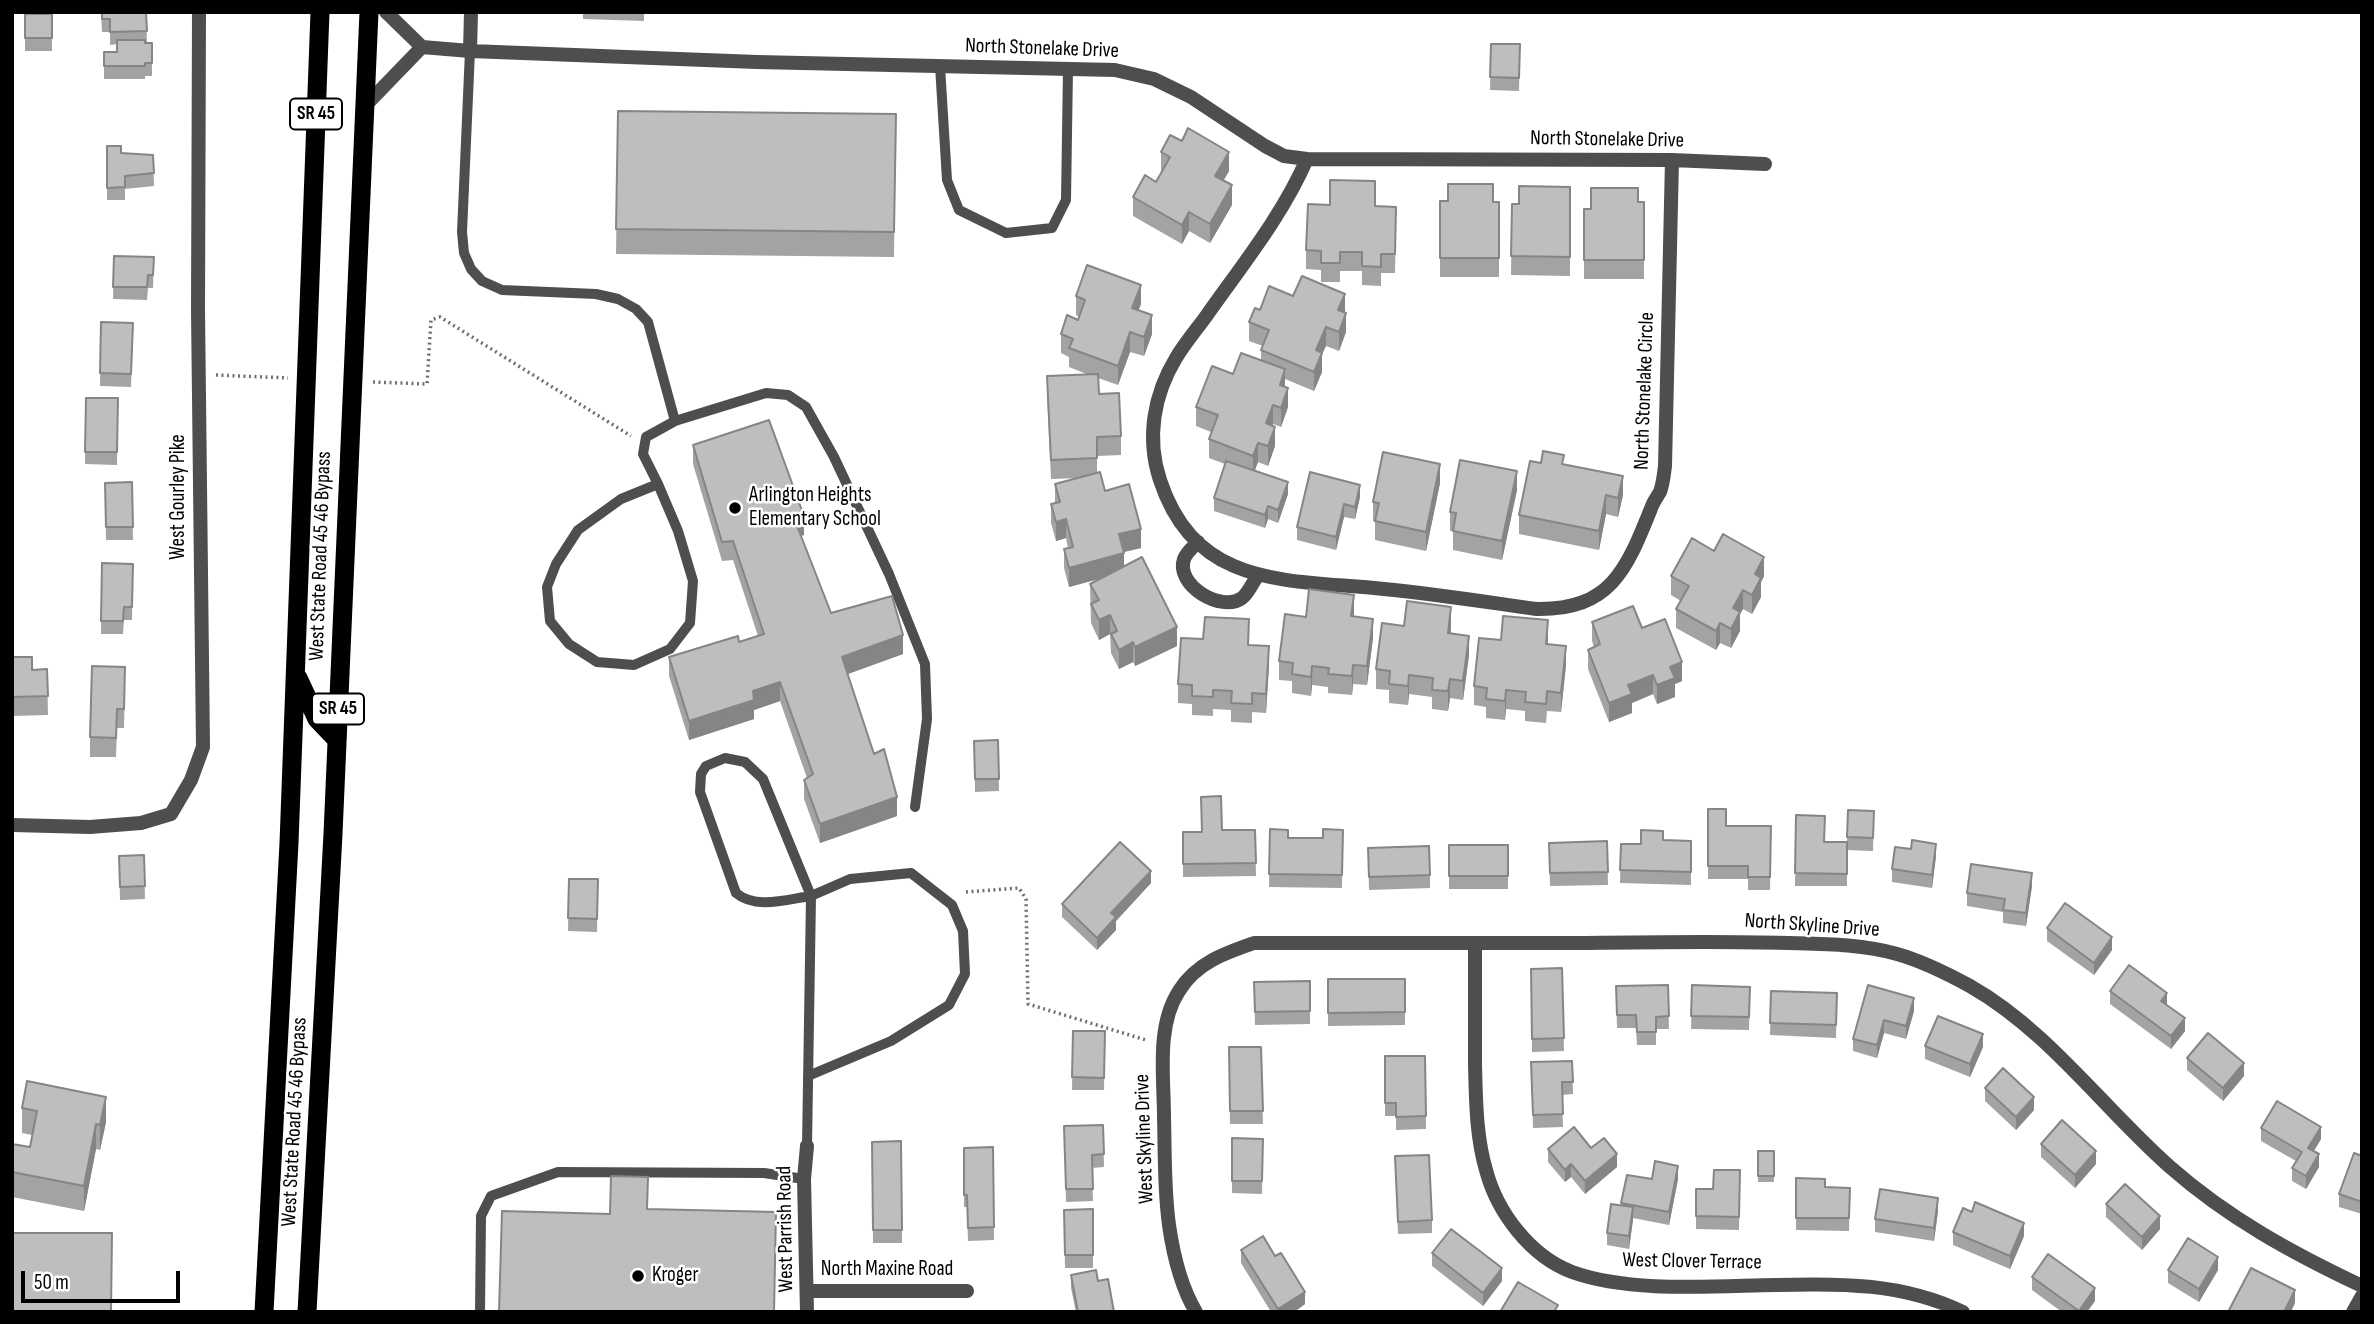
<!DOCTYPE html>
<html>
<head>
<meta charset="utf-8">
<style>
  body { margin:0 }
  #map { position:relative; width:2374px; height:1324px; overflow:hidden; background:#fff; font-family:"Sofia Sans Condensed",sans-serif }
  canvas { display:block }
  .frame { position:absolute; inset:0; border:14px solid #000; pointer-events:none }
  .scale { position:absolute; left:21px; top:1271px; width:159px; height:32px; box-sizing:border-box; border:4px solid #000; border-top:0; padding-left:9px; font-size:21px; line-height:24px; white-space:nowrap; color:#000; -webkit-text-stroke:5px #fff; paint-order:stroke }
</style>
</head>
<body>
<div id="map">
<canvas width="2374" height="1324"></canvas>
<div class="frame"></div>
<div class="scale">50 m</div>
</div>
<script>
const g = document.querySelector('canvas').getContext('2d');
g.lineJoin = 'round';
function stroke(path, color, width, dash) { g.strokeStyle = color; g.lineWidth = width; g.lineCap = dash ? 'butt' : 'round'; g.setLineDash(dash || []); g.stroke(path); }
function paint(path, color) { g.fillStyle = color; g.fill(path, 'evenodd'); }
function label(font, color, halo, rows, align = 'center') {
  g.font = font + ' "Sofia Sans Condensed",sans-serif'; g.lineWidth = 5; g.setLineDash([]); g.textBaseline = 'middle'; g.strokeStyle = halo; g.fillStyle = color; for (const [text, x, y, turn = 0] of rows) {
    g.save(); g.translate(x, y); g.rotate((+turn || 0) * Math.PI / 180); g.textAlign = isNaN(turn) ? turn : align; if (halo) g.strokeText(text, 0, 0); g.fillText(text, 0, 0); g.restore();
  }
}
stroke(new Path2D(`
  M216,375l72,3
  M373,382l54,2 4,-64 9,-3 191,119
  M966,892l53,-4 7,11 2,105 118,36`), '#707070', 3.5, [2, 3.5]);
stroke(new Path2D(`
  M470,51l-8,181 2,21 7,16 11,12 20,9 94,4 22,5 18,10 12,13 27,99 91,-28 22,2 18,12 28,50 55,117 36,90 2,55 -12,88
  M940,66l7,114 12,30 47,23 46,-5 14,-28 2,-132
  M658,484l-37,15 -43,31 -22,34 -9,23 3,34 19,23 28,18 37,3 36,-16 20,-26 3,-42 -15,-50 -20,-47 -15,-30 3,-17 29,-16
  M725,758l20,4 18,17 48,117c-23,3 -55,14 -75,-3l-36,-101 1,-18 5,-8z
  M807,1146l4,-250 39,-17 61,-6 41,32 11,26 2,43 -16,31 -58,36 -83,35
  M480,1312l1,-96 10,-20 67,-24 206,1 40,6`), '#4e4e4e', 10);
stroke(new Path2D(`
  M386,12l36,35 48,4 287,11 358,8 39,9 37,18 74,49 19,10 23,3 365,1 93,4
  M470,51l1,-39
  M365,106l57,-59
  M1307,159c-25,57 -64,105 -100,156 -10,14 -22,28 -31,43 -22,36 -30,80 -16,122 36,110 130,99 224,109 51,5 102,13 153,20 75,1 90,-41 115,-103 2,-5 5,-9 8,-14 3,-8 4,-18 5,-26l7,-306
  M1198,542c-5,5 -12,11 -14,17 -9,26 37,54 58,39 6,-4 11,-16 16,-23
  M12,825l78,2 51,-4 30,-9 20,-34 12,-33 -5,-437 1,-298
  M1475,943c0,41 0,82 0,122 1,35 1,71 11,105 11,42 44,86 86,102 58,21 142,14 204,13 65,-2 127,-2 187,27
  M807,1146l-3,33 3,133
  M808,1291h159
  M1196,1312c-15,-25 -23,-59 -27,-87 -5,-36 -4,-72 -5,-108 0,-40 -8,-91 15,-126 17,-28 46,-38 75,-48 110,0 221,0 331,0 68,-1 135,-2 203,0 36,1 74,1 109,11 25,7 51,20 73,32 79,45 133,122 200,181 58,51 122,86 192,119
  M2353,1312l9,-16`), '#4e4e4e', 14);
stroke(new Path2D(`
  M298,678l19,41 20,21
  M264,1312l25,-469 31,-831
  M307,1312l26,-478 36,-822`), '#000', 19);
paint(new Path2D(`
  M101,12h45l1,31h5v33h-7v3h-41v-27h13v-8l-7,1v-13h-8z
  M583,12h61v9l-61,-2z
  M25,14h27v37h-27z
  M1491,44h29l-1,47 -29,-1z
  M618,111l278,3 -2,143 -278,-3z
  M107,146l14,7 32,2 1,31 -29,3v11h-18z
  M1161,152l68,19 -6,10 9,24 -22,38 -21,-12 -7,13 -49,-28v-19l23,-15 6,-10 -1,-1z
  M1570,187v89l-59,-1 1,-71h7z
  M1440,201l59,1v75h-59z
  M1638,202h6v77h-60v-70h7z
  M1375,206l21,20 -1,47h-14v13l-19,-1v-14h-22v11h-19v-12l-15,-1v-19z
  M114,256l40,1 -1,31h-5l-1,12 -34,-1z
  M1076,296l65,8 -3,6 14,24 -8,22 -14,-4 -12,33 -20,-7 1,16 22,42v19l-24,1v17l8,18 36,57 -17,4v14l53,80 -42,20 -2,-4 -14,7 -8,-16 -1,-19 -11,6 -8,-17 -1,-39 12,-6 -33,9 -5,-19v-19l4,-1 -2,-10 -10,3 -5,-18v-19l4,-1v-19l25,-6 -29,1 -4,-84v-19l42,-1 -20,-8v-10l-8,-4v-19l17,-14 1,-3 -3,-2z
  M1293,296l52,16 1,20 -7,19 -13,-5 -4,8v18l-8,19 -29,-12v8l3,20 -7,20 -8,-3 -1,2 3,20 -7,20 -10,-4 -3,8 33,24 -10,29 -10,-4 -3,9 -51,-17v-13l11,-34 -16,-6v-19l2,-7 -15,-6v-19l37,-33 28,-14v-10l2,-4 -14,-5v-19l11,-12z
  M101,322l32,1 -2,64 -31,-1z
  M86,398h32l-1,67 -32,-1z
  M693,445l111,90 -3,1 30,77 72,41 -55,20 26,80 23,62 -77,27 -16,-44v-19l3,-2 -27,-77 -26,9v9l-65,21 -20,-64v-19l70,-15 19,-6 -25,-76 -11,1 -29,-97z
  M1541,463l23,1 59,31 -5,22 -12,-3 -7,36 -80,-16v-19z
  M132,482l1,58h-27l-1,-57z
  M1440,483l-14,68 -51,-11v-18l-2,-1v-19z
  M1517,490l-15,70 -49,-10v-19h-3v-19z
  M1360,497l-5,22 -11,-2 -8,33 -39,-10v-13z
  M102,563l31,1 -1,56h-8l-1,14h-22z
  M1671,576h93l-3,6v15l-9,17 -9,-5 -3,5v17l-9,17 -11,-5 -4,7 -40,-22v-19l5,-8 -10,-6z
  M1354,616l19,22 -6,47 -14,-1 -1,11 -24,-2v-6l-16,-2 -1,11 -19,-3v-12l-13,-1v-19z
  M1592,622l50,6 40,53 -7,3v13l-18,7 -4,-10 -21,9v10l-23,9 -21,-53v-19l6,-3 -2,-6z
  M1404,626h47v8l18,21 -6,45 -13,-2 -2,13 -16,-2v-12l-23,-3 -1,11 -19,-2v-13l-13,-1v-20z
  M1548,639v5l18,21 -5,47 -14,-1 -1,12 -21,-2v-10l-19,-2 -1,11 -19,-2v-11l-12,-2v-19l27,-46z
  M1249,645l20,20 -3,48 -14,-1v11l-21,-1v-12l-18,-1v7l-21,-1v-11l-14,-1v-19z
  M12,657l20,13 15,-1 1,46 -36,1z
  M125,686l-1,42h-7l-1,29h-26v-20z
  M998,740l1,51 -24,1 -1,-51z
  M1708,809l18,17h45l-1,64h-22v-11h-40z
  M1848,810l26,1 -1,40 -26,-1v36h-52l1,-71 29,27h22z
  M1270,829l18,9h35l20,-8 -1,58 -73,-1z
  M1255,830l1,46 -73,1v-45z
  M1663,840l28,1v44l-71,-2 1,-39h20z
  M1607,841l1,44 -58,1 -1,-43z
  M1449,845h59v44h-59z
  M1368,848l62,27v13l-61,2z
  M144,855l1,44 -25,1 -1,-44z
  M1936,856l-4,32 -40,-6v-13z
  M569,879h29l-1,53 -29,-1z
  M1151,883l-35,38v9l-19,20 -35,-33v-13z
  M2032,886l-6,40 -23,-3v-11l-36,-6v-13z
  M2047,928l65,22 -18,25 -47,-34z
  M1562,968l2,83 -32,1 -1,-83z
  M1328,979h77v46l-77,1z
  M1310,981v43l-55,1 -1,-43z
  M1668,985l1,44h-13v16h-19l-1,-17h-19l-1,-42z
  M1692,985l58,2 -1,43 -58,-1z
  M1771,991l66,2 -1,45 -66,-3z
  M2110,991l57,14 18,26 -14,18 -61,-45z
  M1914,998v13l-8,28 -22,-6 -7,25 -24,-7v-12z
  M1073,1031h32l-1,59h-32z
  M1925,1046l58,1 -13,30 -45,-18z
  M1229,1047h32l2,77h-33z
  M1385,1056h40l1,73 -30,1v-14h-11z
  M2187,1058l57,18 -21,25 -36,-31z
  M1572,1061l1,33 -11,1 1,32 -30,1 -2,-66z
  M1985,1088l49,22 -18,20 -31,-29z
  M22,1108l84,14 -6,28 -4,-1 -12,62 -72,-14v-53l18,3 2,-12 -10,-2z
  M1103,1125l1,42 -12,1 1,33 -27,1 -2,-76z
  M2261,1128l60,11 -7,12 5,16 -13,22 -14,-8v-13l4,-7 -35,-20z
  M1232,1138l31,1 -1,55 -30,-1z
  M901,1141l1,102h-29l-1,-101z
  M2041,1144l55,20 -21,24 -34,-31z
  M993,1147l1,93 -26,1 -1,-34h-3v-59z
  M1591,1148l26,19 -32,27 -14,-17 -6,5 -17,-20v-13z
  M1758,1151h16v31h-16z
  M1395,1156l37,64v13l-34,1z
  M2362,1156v58l-23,-7v-13z
  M1740,1170l-1,60 -43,-1v-40h17z
  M1796,1178l29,9 25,1 -1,43 -53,-1z
  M1652,1179h26l-9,46 -36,-7 -4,31 -22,-4v-12l14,-27v-3z
  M2106,1204l54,25 -18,21 -36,-33z
  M1093,1209v59h-28l-1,-58z
  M1938,1211l-4,30 -59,-9v-13z
  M1953,1232l71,4 -14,33 -57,-24z
  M1241,1250l64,54 -11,8h-23l-30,-49z
  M1432,1253l70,28 -19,25 -51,-40z
  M2168,1270h50l-19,32 -31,-19z
  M1071,1275l27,6 16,31h-38l-5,-24z
  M2032,1277l63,24 -8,11h-25l-30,-22z`), '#a3a3a3');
paint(new Path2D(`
  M1229,152v19l-14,24v-19z
  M1232,185v20l-22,38v-19z
  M1189,212v19l-7,13v-19z
  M1141,285v19l-9,23v-19z
  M1345,294v19l-7,-3z
  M1346,313v19l-7,19v-19z
  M1152,315v19l-8,22v-19z
  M1326,327v19l-4,8v18l-8,19v-19l2,-22z
  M1130,332v20l-12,33v-19z
  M1285,369v19l-5,-3z
  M1288,388v19l-7,20v-19z
  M1273,405v19l-7,18v-19z
  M1275,427v19l-7,20v-20z
  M1258,443v19l-5,13v-19z
  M1440,464v19l-14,68v-19z
  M1517,471v19l-15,70v-19z
  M1623,476v19l-5,22v-19z
  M1288,482v12l-10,29v-13z
  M1360,485v12l-5,22v-12z
  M1606,495v19l-7,36v-19z
  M1344,504v13l-8,33v-13z
  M1268,506v13l-3,9v-13z
  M804,516v19l-10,2v-19z
  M1066,519v19l-10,3v-19z
  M1141,529v19l-22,5v-19z
  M1124,553v19l-55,15v-19z
  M1764,557v19l-3,6v15l-9,17v-19l3,-21z
  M1743,590v19l-3,5v17l-9,17v-19l2,-21z
  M1354,595v19l-3,21v-19z
  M1451,607v19l-3,26v-19z
  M1110,615v19l-11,6v-20z
  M1373,619v19l-6,47v-19z
  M1548,620v19l-2,24v-19z
  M1720,623v20l-4,7v-19z
  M1177,627v19l-42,20v-19z
  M903,635v19l-61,22v-19z
  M1469,636v19l-6,45v-19z
  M1133,642v20l-14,7v-19z
  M1269,646v19l-3,48v-19z
  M1566,646v19l-5,47v-19z
  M1682,662v19l-7,3v13l-18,7v-19l13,-18z
  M1353,665v19l-1,11v-19z
  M1312,666v19l-1,11v-19z
  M1409,675v19l-1,11v-19z
  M1653,675v19l-21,9v10l-23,9v-19l19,-18z
  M1450,679v19l-2,13v-20z
  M780,682v19l-26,9v9l-65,21v-19l64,-30z
  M1506,690v19l-1,11v-19z
  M897,797v19l-77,27v-19z
  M1936,844v12l-4,32v-13z
  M1151,871v12l-35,38v9l-19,20v-12l14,-25z
  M2032,873v13l-6,40v-13z
  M2112,937v13l-18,25v-12z
  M2167,993v13l-6,-5z
  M1914,998v13l-8,28v-13z
  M2185,1018v13l-14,18v-13z
  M1884,1020v13l-7,25v-13z
  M1983,1034v13l-13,30v-13z
  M2244,1063v13l-21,25v-13z
  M106,1097v25l-6,28v-25z
  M2034,1097v13l-18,20v-13z
  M96,1124v25l-12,62v-25z
  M2321,1127v12l-13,21v-12z
  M2096,1151v13l-21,24v-13z
  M1617,1154v13l-32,27v-13z
  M2319,1154v13l-13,22v-13z
  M1571,1164v13l-6,5v-12z
  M1678,1166v13l-9,46v-13z
  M1938,1198v13l-4,30v-13z
  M1633,1207v13l-4,29v-13z
  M2160,1216v13l-18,21v-13z
  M2024,1223v13l-14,33v-13z
  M2218,1257v13l-19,32v-13z
  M1502,1268v13l-19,25v-13z
  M2095,1288v13l-8,11h-8z
  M2295,1290v13l-4,9h-7z
  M1305,1292v12l-11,8h-16v-3z`), '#858585');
const building = new Path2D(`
  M102,12h44l1,19 -37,1v-13h-8z
  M25,14h27v24h-27z
  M117,40h28v3h7v20h-7v3h-41v-14h13z
  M1491,44h29l-1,34 -29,-1z
  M618,111l278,3 -2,118 -278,-3z
  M1188,128l41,24 -14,24 17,9 -22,39 -21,-12 -7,13 -49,-28 12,-22 11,7 14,-25 -9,-5 9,-17 12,6z
  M107,146h14v7l32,2 1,18 -29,3v11l-18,1z
  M1330,180l45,1v25l21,1 -1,47h-14v13l-19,-1v-14h-22v11h-19v-12l-15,-1 2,-46 22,1z
  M1448,184h45v18h6v56h-59v-57h8z
  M1519,186l51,1v70l-59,-1 1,-52h7z
  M1591,188h47v14h6v58h-60v-51h7z
  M114,256l40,1 -1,18h-5l-1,12h-34z
  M1087,265l54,20 -9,23 20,7 -8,22 -14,-5 -12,34 -49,-18 4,-9 -12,-5 6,-19 11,5 7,-20 -9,-4z
  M1302,276l43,18 -7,16 8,3 -7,19 -13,-5 -10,23 6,3 -8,19 -53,-22 8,-20 -20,-8 6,-14 5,2 9,-24 24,10z
  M101,322l32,1 -2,51 -31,-1z
  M1241,353l44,16 -5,16 8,3 -7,20 -8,-3 -7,18 9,4 -7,19 -10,-3 -5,13 -44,-17 9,-24 -22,-8 16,-41 21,8z
  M1098,374l1,20 20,-1 2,43 -24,1v21l-46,2 -4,-84z
  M86,398h32l-1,54h-32z
  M769,420l35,96 -10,2 37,95 61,-17 11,39 -61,22 32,97 10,-5 13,48 -77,27 -16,-44 9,-6 -33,-92 -27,9 1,9 -65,21 -20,-64 69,-21 1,6 25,-8 -31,-93 -11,1 -29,-97z
  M1543,451l21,4 -2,9 61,12 -5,22 -12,-3 -7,36 -80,-16 11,-54 11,2z
  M1383,452l57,12 -14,68 -51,-11 4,-18 -6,-1z
  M1460,460l57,11 -15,70 -49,-10 3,-18 -6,-1z
  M1226,461l62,21 -10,28 -10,-4 -3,9 -51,-17z
  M1100,472l5,19 24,-7 12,45 -22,5 5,19 -55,15 -5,-19 9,-2 -7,-28 -10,3 -5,-18 9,-2 -5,-18z
  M1310,472l50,13 -5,22 -11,-3 -8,33 -39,-10z
  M132,482l1,45h-27l-1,-44z
  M1723,534l41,23 -9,17 6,4 -9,17 -9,-5 -10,18 7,4 -9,17 -11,-6 -4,8 -40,-22 13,-23 -18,-10 21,-38 22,13z
  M1142,557l35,70 -42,20 -2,-5 -14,8 -8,-16 6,-3 -7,-16 -11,5 -8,-16 8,-4 -9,-16z
  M102,563l31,1 -1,43h-8l-1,14h-22z
  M1309,589l45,6 -3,21 22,3 -6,47 -14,-1 -1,11 -24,-2 1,-6 -17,-2 -1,11 -19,-3 1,-11 -14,-2 6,-47 21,3z
  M1407,601l44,6 -3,26 21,3 -6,45 -13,-2 -2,12 -16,-1 1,-12 -24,-3 -1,11 -19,-2 1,-13 -14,-2 6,-46 22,3z
  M1633,606l9,22 23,-9 17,43 -12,5 5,11 -18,7 -4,-10 -25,10 4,9 -23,9 -21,-53 12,-6 -8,-22z
  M1503,616l45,4 -2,24 20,2 -5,47 -14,-2 -1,13 -21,-2 1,-10 -20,-2 -1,11 -19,-2 1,-11 -13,-2 5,-48 22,2z
  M1205,617l44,2 -1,26 21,1 -3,48 -14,-1v11l-21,-1 1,-12 -19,-1v7l-21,-1v-11l-14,-1 3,-46 22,1z
  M12,657h20v13l15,-1 1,27 -36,1z
  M92,666l33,1 -1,42h-7l-1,29 -26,-1z
  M998,740l1,39h-24l-1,-38z
  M1221,796l1,34h33l1,33 -73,1v-32h19l-1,-35z
  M1708,809h18v17h45l-1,51h-22v-11h-40z
  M1848,810l26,1 -1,27 -26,-1z
  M1796,815l29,1 -1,26h23v32l-52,-1z
  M1270,829l18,1v8h35v-9l20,1 -1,45 -73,-1z
  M1641,830l22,1v9l28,1v31l-71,-2 1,-26h20z
  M1912,840l24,4 -4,31 -40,-6 3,-22 16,2z
  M1607,841l1,31 -58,1 -1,-30z
  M1120,842l31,29 -40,42 5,4 -19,21 -35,-34z
  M1449,845h59v31h-59z
  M1429,846l1,29 -61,2 -1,-29z
  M144,855l1,31 -25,1 -1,-31z
  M1971,864l61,9 -6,40 -23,-3 2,-11 -38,-6z
  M569,879h29l-1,40 -29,-1z
  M2065,903l47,34 -18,26 -47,-35z
  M2129,965l38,28 -6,8 24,17 -14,18 -61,-45z
  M1562,968l2,70 -32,1 -1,-70z
  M1328,979h77v33l-77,1z
  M1310,981v30l-55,1 -1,-30z
  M1668,985l1,31 -13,1v15h-19l-1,-17h-19l-1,-29z
  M1692,985l58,2 -1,30 -58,-1z
  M1868,985l46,13 -8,28 -22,-6 -7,25 -24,-6z
  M1771,991l66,2 -1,32 -66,-2z
  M1938,1016l45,18 -13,30 -45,-18z
  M1073,1031h32l-1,47 -32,-1z
  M2208,1033l36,30 -21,25 -36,-30z
  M1229,1047h32l2,64h-33z
  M1385,1056h40l1,60 -30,1v-14h-11z
  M1572,1061l1,21h-11l1,32 -30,1 -2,-53z
  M2003,1068l31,29 -18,20 -31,-29z
  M27,1081l79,16 -6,28 -4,-1 -12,62 -72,-14v-28l18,3 7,-36 -15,-3z
  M2277,1101l44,26 -13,21 11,6 -13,22 -14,-8 10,-16 -41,-24z
  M2062,1120l34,31 -21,24 -34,-31z
  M1103,1125l1,29 -12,1 1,34h-27l-2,-63z
  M1574,1127l17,21 13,-10 13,16 -32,27 -14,-17 -6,6 -17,-21z
  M1232,1138l31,1 -1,42h-30z
  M901,1141l1,89h-29l-1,-88z
  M993,1147l1,80 -26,1 -1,-33h-3v-47z
  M1758,1151h16v25h-16z
  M2354,1153l8,3v46l-23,-8z
  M1429,1155l3,65 -34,2 -3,-66z
  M1655,1161l23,5 -9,46 -48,-9 6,-28 25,4z
  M1714,1170h26l-1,47 -43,-1v-27h17z
  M611,1176l37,1 -1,32 129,3 -2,100h-275l3,-101 108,3z
  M1796,1178l29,1v8l25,1 -1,30h-53z
  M2125,1184l35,32 -18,21 -36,-33z
  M1880,1189l58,9 -4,30 -59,-9z
  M1975,1202l49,21 -14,33 -57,-24 10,-24 9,4z
  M1611,1204l22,3 -4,29 -22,-3z
  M1093,1209v46h-28l-1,-45z
  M1451,1229l51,39 -19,25 -51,-40z
  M12,1233h100l-1,79h-99z
  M1263,1236l12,20 6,-3 24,39 -27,17 -37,-59z
  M2188,1238l30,19 -19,32 -31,-19z
  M2048,1254l47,34 -16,23 -47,-34z
  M2251,1268l44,22 -11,22h-56z
  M1096,1270l2,11 10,-2 6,33h-36l-7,-37z
  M1518,1282l40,23 -4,7h-54z`);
paint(building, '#bebebe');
stroke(building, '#858585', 2);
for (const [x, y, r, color] of [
  [735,508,7,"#000"],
  [638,1276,7,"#000"]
]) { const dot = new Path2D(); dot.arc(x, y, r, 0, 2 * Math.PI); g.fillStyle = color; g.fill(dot); stroke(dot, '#fff', 2.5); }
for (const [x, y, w] of [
  [316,114,52],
  [338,709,52]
]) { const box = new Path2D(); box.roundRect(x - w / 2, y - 15.5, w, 31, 5); g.fillStyle = '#fff'; g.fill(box); stroke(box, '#000', 2); }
label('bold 19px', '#000', null, [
  ["SR 45",316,114],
  ["SR 45",338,709]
]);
label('21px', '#000', '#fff', [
  ["North Stonelake Drive",1042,49,2],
  ["North Stonelake Drive",1607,140,1],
  ["North Stonelake Circle",1645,391,-88],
  ["West Gourley Pike",179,497,-90],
  ["West State Road 45 46 Bypass",321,556,-88],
  ["North Skyline Drive",1812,926,4],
  ["West State Road 45 46 Bypass",295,1122,-87],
  ["West Skyline Drive",1145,1139,-92],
  ["West Parrish Road",786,1229,-91],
  ["West Clover Terrace",1692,1262,1],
  ["North Maxine Road",887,1270]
]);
label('21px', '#000', '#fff', [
  ["Arlington Heights",749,496],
  ["Elementary School",749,520],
  ["Kroger",652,1276]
], 'left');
</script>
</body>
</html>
